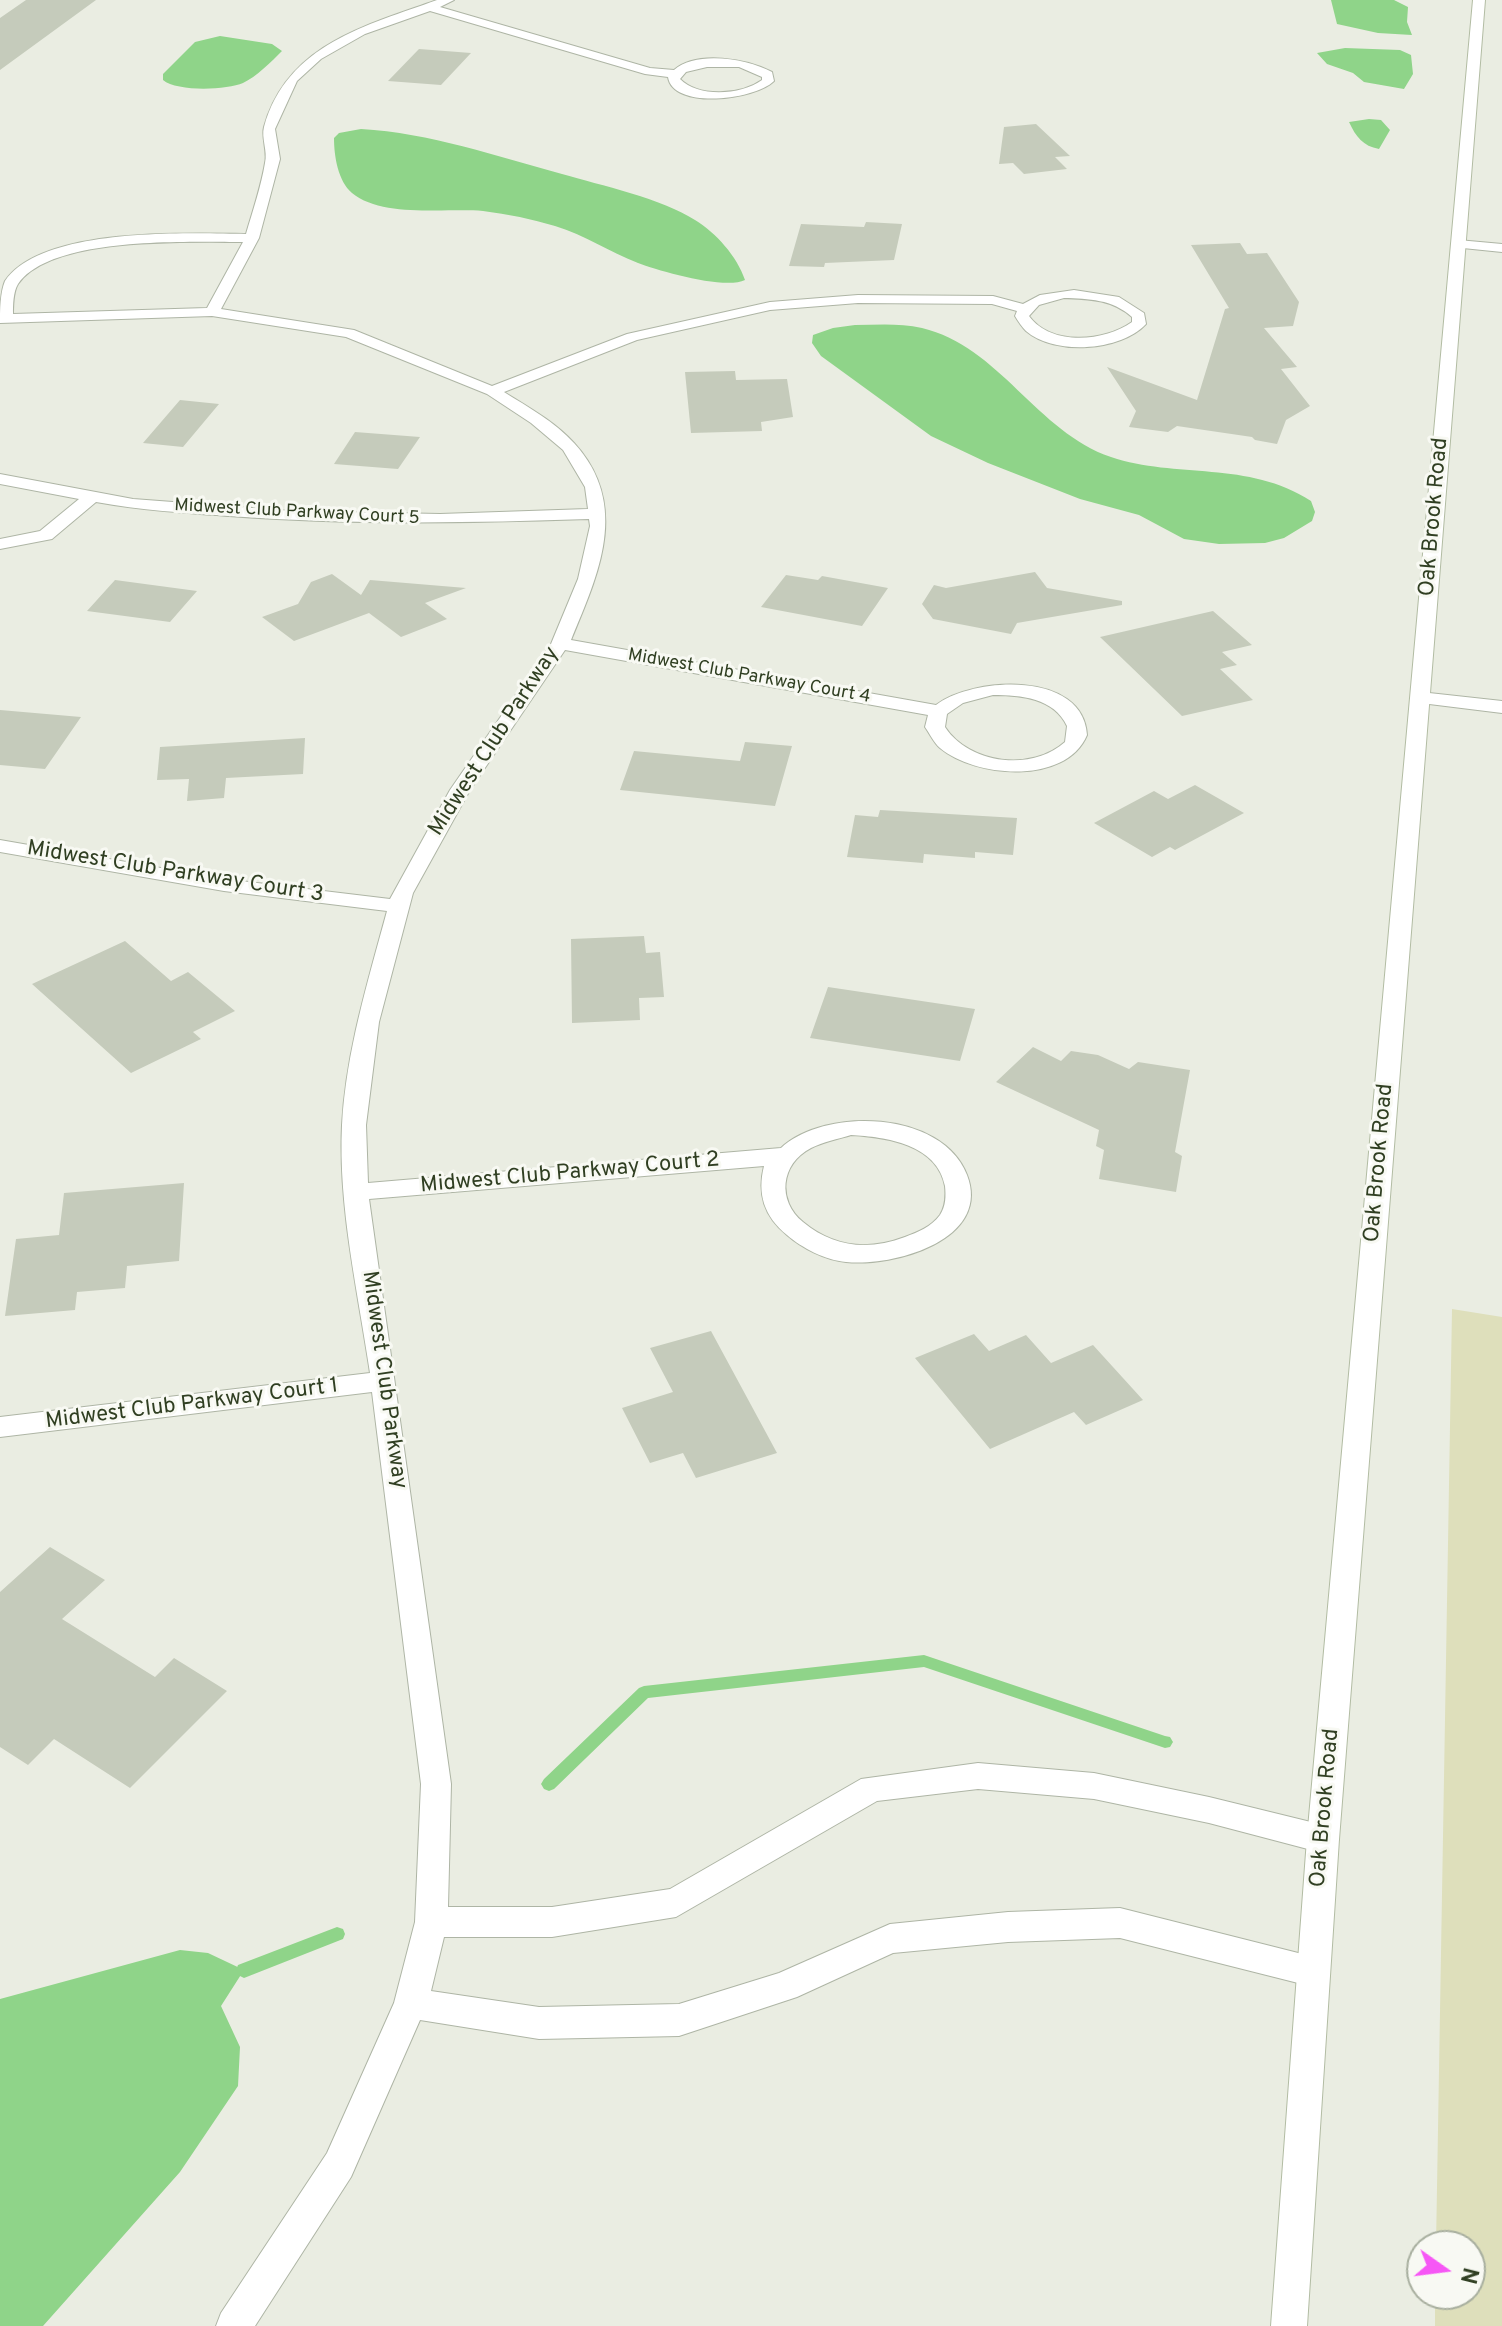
<!DOCTYPE html>
<html>
<head>
<meta charset="utf-8">
<style>
  body { margin:0 }
  #map { position:relative; width:1502px; height:2326px; overflow:hidden; background:#eaede2; font-family:Overpass,sans-serif }
  canvas { display:block }
  .north { position:absolute; left:1406px; top:2230px; width:80px; height:80px; box-sizing:border-box; background:#f8f9f3; border:2px solid #a8af9f; border-radius:50%; rotate:104deg; font-size:22px; font-weight:700; line-height:32px; text-align:center; color:#303f22 }
  .north::after { content:''; display:block; margin:auto; width:28px; height:36px; background:#f657f5; clip-path:polygon(50% 0,100% 100%,50% 72%,0 100%) }
</style>
</head>
<body>
<div id="map">
<canvas width="1502" height="2326"></canvas>
<div class="north">N</div>
</div>
<script>
const g = document.querySelector('canvas').getContext('2d');
g.lineJoin = 'round';
function paint(path, color) { g.fillStyle = color; g.fill(path, 'evenodd'); }
function stroke(path, color, width, dash) { g.strokeStyle = color; g.lineWidth = width; g.lineCap = dash ? 'butt' : 'round'; g.setLineDash(dash || []); g.stroke(path); }
function label(font, color, halo, rows, align = 'center') {
  g.font = font + ' Overpass,sans-serif'; g.lineWidth = 6; g.setLineDash([]); g.textBaseline = 'middle'; g.strokeStyle = halo; g.fillStyle = color; for (const [text, x, y, turn = 0] of rows) {
    g.save(); g.translate(x, y); g.rotate((+turn || 0) * Math.PI / 180); g.textAlign = isNaN(turn) ? turn : align; if (halo) g.strokeText(text, 0, 0); g.fillText(text, 0, 0); g.restore();
  }
}
paint(new Path2D(`
  M1452,1309l50,8v1009h-67v-32h35v-48h-34z`), '#dedfbb');
paint(new Path2D(`
  M1331,0h63l14,7 -1,15 5,13 -34,-2 -41,-9z
  M220,36l52,8 10,7c-10,10 -26,26 -39,32 -16,7 -66,9 -80,-3v-6l32,-32z
  M1345,48l55,2 11,5 2,19 -9,15 -40,-7 -11,-9 -26,-9 -10,-11z
  M1369,119l12,1 9,10 -11,19c-16,-3 -23,-12 -30,-27z
  M361,129c69,4 135,27 201,45 38,11 101,25 133,46 21,13 42,36 50,60 -20,10 -86,-9 -107,-17 -29,-11 -53,-28 -83,-37 -23,-7 -47,-12 -72,-15 -36,-3 -101,7 -131,-18 -14,-12 -18,-37 -18,-55l5,-5z
  M855,325c22,0 45,-2 67,3 77,18 115,104 189,129 65,22 137,3 200,44l4,11 -3,9 -28,17 -19,5 -46,1 -35,-5 -45,-24 -59,-16 -92,-36 -57,-27 -110,-80 -9,-13 1,-8 20,-7z
  M180,1950l28,3 36,17 -23,36 19,41 -2,39 -58,86 -137,154h-43v-327z`), '#8fd489');
paint(new Path2D(`
  M924,1655l241,81 5,1 3,5 -3,5 -5,1 -241,-81 -276,31 -94,91 -5,2 -5,-2 -3,-5 3,-5 95,-91 5,-2z
  M337,1927l6,2 2,5 -2,5 -99,39 -6,-3 -2,-5 2,-5z`), '#8fd489');
paint(new Path2D(`
  M26,0h70l-96,70v-52z
  M419,49l52,4 -30,32 -53,-4z
  M1036,124l34,32 -15,1 12,12 -43,5 -11,-11 -14,1 5,-37z
  M866,222l36,2 -8,36 -69,3 -1,4 -35,-1 12,-42 63,3z
  M1240,243l7,11 20,-1 32,49 -6,24 -29,2 33,39 -16,2 29,37 -24,14 -9,24 -22,-4 -3,-3 -75,-11 -9,6 -39,-5 7,-16 -29,-44 90,33 28,-91 4,-1 -38,-63z
  M735,371l1,9 51,-1 6,38 -32,5 1,9 -71,2 -6,-61z
  M180,400l39,4 -36,43 -40,-4z
  M355,432l65,5 -22,32 -64,-5z
  M1035,572l12,16 75,13v4l-105,18 -6,11 -78,-15 -11,-15 12,-19 12,3z
  M332,574l29,21 9,-15 96,8 -41,15 22,16 -46,18 -32,-24 -75,28 -32,-24 36,-13 13,-22z
  M786,575l32,5 4,-4 66,12 -26,38 -101,-19z
  M115,580l82,11 -27,31 -83,-11z
  M1213,611l39,34 -30,7 15,13 -17,4 33,31 -71,16 -82,-79z
  M0,710l81,7 -36,52 -45,-4z
  M305,738l-2,36 -77,4 -2,20 -37,3 2,-22 -32,1 3,-33z
  M745,742l47,4 -17,60 -155,-16 14,-39 106,10z
  M1195,785l49,28 -69,37 -5,-3 -18,10 -58,-34 60,-32 14,8z
  M880,810l137,8 -4,37 -38,-3v6l-51,-4 -1,9 -76,-6 8,-42 23,2z
  M644,936l2,17 14,-1 4,45 -25,1 1,22 -68,3 -1,-84z
  M125,941l46,40 17,-9 47,39 -42,21 8,7 -70,34 -99,-89z
  M828,987l147,22 -15,52 -150,-23z
  M1033,1047l28,14 10,-10 27,4 31,14 9,-7 52,8 -15,82 7,4 -6,36 -77,-13 5,-29 -8,-4 3,-16 -103,-48z
  M184,1183l-5,78 -52,5 -2,22 -48,4 -2,18 -70,6 11,-77 43,-4 5,-42z
  M711,1331l66,122 -81,25 -13,-25 -33,10 -28,-55 51,-16 -23,-44z
  M974,1334l15,17 37,-16 25,28 42,-18 50,55 -57,25 -12,-13 -84,37 -75,-91z
  M50,1547l55,33 -43,39 93,58 19,-19 53,33 -97,97 -76,-49 -26,26 -28,-18v-155z`), '#c5cbbb');
const street = new Path2D(`
  M437,0h17l-14,7 210,61 24,2c23,-20 74,-11 98,2l2,9c-19,19 -101,29 -106,-4l-23,-3 -215,-63 -65,23 -44,25 -24,22 -22,48 5,30 -21,79 -38,71 133,21 138,56 135,-52 143,-32 88,-7 135,1 30,8 17,-9 34,-5 45,7 25,16 2,11c-25,27 -91,32 -120,7 -4,-4 -8,-10 -11,-15l2,-5 -25,-7 -134,-1 -88,7 -133,30 -133,52c24,15 51,30 70,51 57,62 24,132 -3,197l365,65c37,-28 147,-35 151,30 -21,50 -111,43 -147,13 -6,-5 -10,-14 -15,-21l3,-12 -363,-65 -95,140 -57,103 -34,129 -13,103 2,58 413,-35c44,-41 161,-38 186,27 25,65 -74,92 -121,87 -21,-2 -44,-14 -59,-27 -23,-19 -30,-41 -23,-69l-395,33 82,585 -3,123h104l118,-18 191,-110 117,-16 116,10 115,24 114,28 11,4 5,10 -5,10 -11,4 -114,-30 -115,-24 -116,-10 -101,12 -201,116 -124,20h-108l-13,54 108,16 140,-3 100,-31 111,-49 118,-12 112,-4 194,49 12,4 4,11 -4,11 -12,4 -194,-49 -112,4 -115,11 -96,44 -118,39 -140,3 -119,-19 -69,157 -96,149h-39l5,-13 106,-160 67,-150 21,-81 6,-138 -49,-392 -372,45v-20l370,-44c-12,-81 -32,-166 -28,-248 4,-73 26,-144 45,-214l-163,-20 -224,-39v-12l224,39 166,20 60,-109 101,-146 27,-65 12,-53 -1,-7c-120,4 -239,6 -360,-3 -44,-3 -89,-6 -133,-14l-44,37 -52,10v-10l40,-8 39,-32 -79,-15v-10l133,25 159,12 148,3 148,-5 -3,-22 -22,-37 -32,-27 -44,-29 -141,-57 -134,-21 -212,7c0,-13 0,-30 5,-42 37,-54 182,-48 241,-47 7,-24 15,-47 19,-71 3,-12 -4,-25 -1,-36 23,-83 104,-102 173,-127zM707,67h32l23,10v3c-21,15 -63,18 -82,-1l6,-7zM243,242l-36,66 -194,6c0,-9 0,-22 5,-30 33,-48 171,-42 225,-42zM1064,298c25,1 48,1 68,19v5c-28,20 -81,24 -103,-6l10,-11zM993,695c28,0 61,3 74,31l-2,16c-33,30 -96,22 -120,-15l2,-13 16,-11zM851,1135c35,2 86,9 94,51 1,10 1,20 -5,29 -9,12 -22,17 -35,22 -37,14 -72,10 -102,-15 -26,-21 -23,-58 8,-74 12,-6 27,-9 40,-13z
  M1458,240l44,4v8l-49,-5 -2,-3z
  M1420,692l82,9v12l-89,-11 -2,-4 2,-4z`);
const secondary = new Path2D(`
  M1473,0h12l-146,1839 -32,487h-36l36,-487z`);
stroke(street, '#aeb5a5', 2);
stroke(secondary, '#b2bca3', 2);
paint(street, '#fff');
paint(secondary, '#fff');
label('18px', '#303f22', '#f8f9f3', [
  ["Midwest Club Parkway Court 5",297,513,3],
  ["Midwest Club Parkway Court 4",749,677,10]
]);
label('22px', '#303f22', '#f8f9f3', [
  ["Oak Brook Road",1435,517,-85],
  ["Midwest Club Parkway",495,742,-57],
  ["Midwest Club Parkway Court 3",175,873,9],
  ["Oak Brook Road",1380,1163,-85],
  ["Midwest Club Parkway Court 2",570,1174,-5],
  ["Midwest Club Parkway",383,1380,82],
  ["Midwest Club Parkway Court 1",192,1405,-7],
  ["Oak Brook Road",1326,1808,-85]
]);
</script>
</body>
</html>
